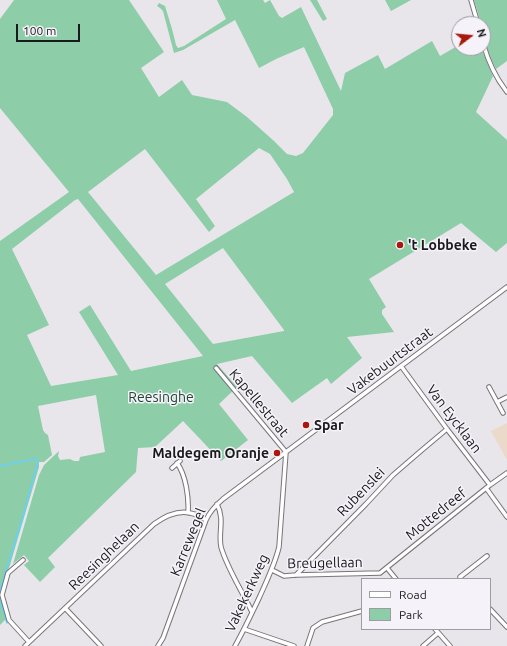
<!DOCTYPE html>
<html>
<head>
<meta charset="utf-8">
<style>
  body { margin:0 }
  #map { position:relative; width:507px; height:646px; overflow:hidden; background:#e8e6eb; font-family:Ubuntu,sans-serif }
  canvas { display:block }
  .legend { position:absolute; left:361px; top:578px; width:130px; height:52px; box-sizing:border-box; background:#f5f3f9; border:1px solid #9d9ca0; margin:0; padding:5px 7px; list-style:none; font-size:12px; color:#1a191b }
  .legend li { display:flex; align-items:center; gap:8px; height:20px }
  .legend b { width:20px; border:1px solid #9d9ca0 }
  .north { position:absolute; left:451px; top:16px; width:40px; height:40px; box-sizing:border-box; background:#f5f3f9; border:1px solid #9d9ca0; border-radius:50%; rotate:74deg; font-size:11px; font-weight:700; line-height:16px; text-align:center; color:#1a191b }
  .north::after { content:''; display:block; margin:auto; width:14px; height:18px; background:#a9170d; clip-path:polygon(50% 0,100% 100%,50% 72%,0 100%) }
  .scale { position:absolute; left:16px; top:24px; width:64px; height:18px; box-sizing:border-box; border:2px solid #1a191b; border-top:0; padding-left:5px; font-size:12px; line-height:14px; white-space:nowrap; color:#1a191b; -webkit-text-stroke:3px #f5f3f9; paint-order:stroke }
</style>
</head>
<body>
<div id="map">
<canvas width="507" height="646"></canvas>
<ul class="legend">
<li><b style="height:5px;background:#fff"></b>Road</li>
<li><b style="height:11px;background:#8dcda7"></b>Park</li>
</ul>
<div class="north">N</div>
<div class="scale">100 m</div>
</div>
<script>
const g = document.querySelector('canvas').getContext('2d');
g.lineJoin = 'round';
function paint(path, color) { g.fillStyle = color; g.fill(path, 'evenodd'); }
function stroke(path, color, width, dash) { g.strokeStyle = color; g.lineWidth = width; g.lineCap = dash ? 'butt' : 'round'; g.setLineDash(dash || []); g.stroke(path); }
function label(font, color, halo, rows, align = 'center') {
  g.font = font + ' Ubuntu,sans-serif'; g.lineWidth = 3; g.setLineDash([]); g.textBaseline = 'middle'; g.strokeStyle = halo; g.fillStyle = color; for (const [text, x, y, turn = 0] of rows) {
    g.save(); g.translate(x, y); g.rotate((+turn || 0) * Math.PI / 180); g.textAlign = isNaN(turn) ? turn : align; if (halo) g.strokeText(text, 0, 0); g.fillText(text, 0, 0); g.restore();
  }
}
paint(new Path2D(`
  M507,423v37l-16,-29z`), '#ebdac9');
paint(new Path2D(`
  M14,0h115l35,52 -23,16 18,29 23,-17 10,15 35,7 20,15 27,24 13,13 9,2 7,-3 30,-38v-6l-29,-62 -28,12 -17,9 -24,-48 -52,30 -9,3 -11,-42 -3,-3 -3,-2 2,-3 6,3 7,23 4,16 2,3 6,-2 42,-27 -9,-19h46l2,3 5,-3 9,16 3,2 19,-11 40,84 4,-18 33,-18 7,14 47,-28 8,15 19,-11v3h22l8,19 4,9 -17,36 31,28v103l-11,9 -35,-29 -92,56 17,28 -4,3v4l12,18 -47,5 15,21 -31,26 -4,-6 -35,25 -40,-47 -35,8 20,23 -18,17 29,36 -27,21 -38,-40 -28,26 -17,1 -2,24 -88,86 7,9 -15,15 -16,-17 5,-4 -5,-6 -11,9 26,-89 5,-10 15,-14 -1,5 2,4 10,-1 4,2h5l1,-4 25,-5 -9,-57 -58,11 5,24 2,3 3,2 4,20 -8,7h-5v5l-29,98 -9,24 -1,7 7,22 -7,7v-384l69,-49 -69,-84v-89zM259,148l11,6 17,25 7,13 -138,83 -68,-83 57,-43 64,83 6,-6 -19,-27zM78,199l125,157 -72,15 -41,-66 -11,7 39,63 -67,11 -24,-51 22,-10 -37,-76 63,-49zM223,248l61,82v1l-71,13 -48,-60z
  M310,0h7l10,19 -4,2z
  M385,0h26l-20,11z
  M474,0h33v61l-11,8c-7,-15 -13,-29 -13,-45h-2l-3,-11z`), '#8dcda7');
stroke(new Path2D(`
  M0,466l35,-7 2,1v5l-15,55 -22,70
  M0,600l7,23`), '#64d1ff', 1.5);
const minor = new Path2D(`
  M471,0l7,24
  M483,43c5,18 12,34 24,49
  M401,366l46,63 43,56
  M216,368l70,84
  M489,387l14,26
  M497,402l10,-5
  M177,463c9,12 12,35 11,50
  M172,468l8,-7
  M486,488l21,29
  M217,504c8,16 1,28 4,43 6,21 21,44 31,65
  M23,560l-15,13 -6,22 7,25 20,22
  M387,568l9,11
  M272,570l12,6 12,-1 84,-2 110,-88 17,-12
  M296,575l70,-71 27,-29 29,-25 25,-21
  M461,579l-1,-2 27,-21
  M65,608l36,38
  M490,609l17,18
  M244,629l50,17
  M435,629l15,17
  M25,646l129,-122c11,-8 26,-15 40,-10 4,1 8,4 12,6
  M158,646l5,-8 8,-22 35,-96c4,-9 10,-15 17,-21l284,-212
  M235,646c9,-16 17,-33 25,-50 7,-16 15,-32 19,-49l7,-95
  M307,646l6,-18 9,-6 40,-11
  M423,646l15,-13`);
stroke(minor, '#77757a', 5.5);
stroke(minor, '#fff', 3.5);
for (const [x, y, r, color] of [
  [400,245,4,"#a9170d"],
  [306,425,4,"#a9170d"],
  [277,453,4,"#a9170d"]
]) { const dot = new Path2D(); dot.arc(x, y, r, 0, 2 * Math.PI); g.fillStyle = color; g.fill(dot); stroke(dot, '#f5f3f9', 1.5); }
label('bold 14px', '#1a191b', '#f5f3f9', [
  ["'t Lobbeke",408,245],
  ["Spar",314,425],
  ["Maldegem Oranje",269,453,"right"]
], 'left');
label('14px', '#1a191b', '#f5f3f9', [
  ["Vakebuurtstraat",390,361,-37],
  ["Kapellestraat",259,403,50],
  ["Van Eycklaan",454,419,53],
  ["Rubenslei",361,492,-46],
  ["Mottedreef",436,514,-39],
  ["Karrewegel",188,542,-68],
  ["Reesinghelaan",104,556,-44],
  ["Breugellaan",325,563,-1],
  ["Vakekerkweg",247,593,-65]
]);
label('14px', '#1d452f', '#f5f3f9', [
  ["Reesinghe",161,397]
]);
</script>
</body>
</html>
